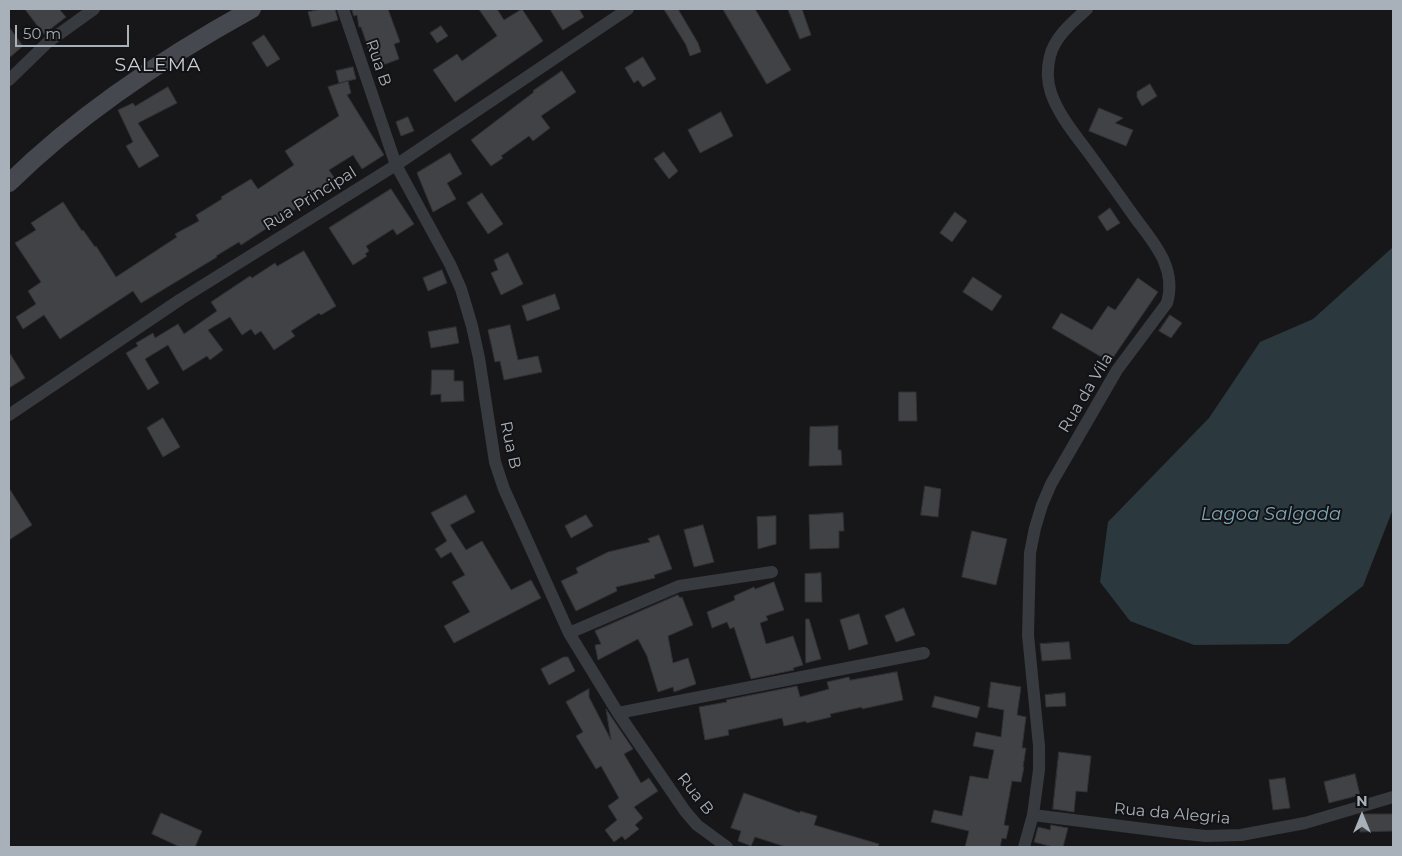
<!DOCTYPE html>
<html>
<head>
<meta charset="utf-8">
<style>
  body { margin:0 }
  #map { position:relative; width:1402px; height:856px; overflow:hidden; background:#171719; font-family:Montserrat,sans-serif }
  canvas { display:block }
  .frame { position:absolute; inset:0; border:10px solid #a8b0ba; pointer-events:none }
  .north { position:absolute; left:1337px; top:791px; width:50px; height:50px; -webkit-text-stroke:4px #121214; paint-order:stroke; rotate:0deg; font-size:14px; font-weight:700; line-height:20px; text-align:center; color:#a8b0ba }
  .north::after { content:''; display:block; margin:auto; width:18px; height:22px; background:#a8b0ba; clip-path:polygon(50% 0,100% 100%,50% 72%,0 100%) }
  .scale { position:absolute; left:15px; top:25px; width:114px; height:22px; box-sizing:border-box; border:2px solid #a8b0ba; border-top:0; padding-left:6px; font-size:15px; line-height:18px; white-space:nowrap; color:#a8b0ba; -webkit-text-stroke:4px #121214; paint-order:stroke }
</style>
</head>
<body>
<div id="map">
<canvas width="1402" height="856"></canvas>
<div class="frame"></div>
<div class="north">N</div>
<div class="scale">50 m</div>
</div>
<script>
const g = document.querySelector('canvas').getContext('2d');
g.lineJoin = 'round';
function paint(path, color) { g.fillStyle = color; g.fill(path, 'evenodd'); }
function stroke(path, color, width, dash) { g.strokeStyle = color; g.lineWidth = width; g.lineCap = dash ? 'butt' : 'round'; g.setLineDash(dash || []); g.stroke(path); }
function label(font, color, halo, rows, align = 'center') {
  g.font = font + ' Montserrat,sans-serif'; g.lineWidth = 4; g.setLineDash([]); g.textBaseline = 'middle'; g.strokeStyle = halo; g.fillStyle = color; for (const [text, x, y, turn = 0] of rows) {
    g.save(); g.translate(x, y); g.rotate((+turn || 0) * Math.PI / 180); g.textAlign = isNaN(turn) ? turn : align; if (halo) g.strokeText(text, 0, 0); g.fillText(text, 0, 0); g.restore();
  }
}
paint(new Path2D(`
  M1393,247v262l-30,77 -75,58 -94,1 -64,-24 -30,-39 8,-60 101,-104 51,-76 53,-23z`), '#2b393e');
const building = new Path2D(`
  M25,9h34l7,8 -22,17z
  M322,9h13l3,11 -26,7 -4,-15z
  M352,9h36l12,33 -6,2 5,15 -24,9 -14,-41h-2l-2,-12 -3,1z
  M479,9h18l7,11 18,-11 21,32 -88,61 -22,-32 24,-16 5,7 35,-25z
  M550,9h29l5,8 -21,13z
  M664,9h14l20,34 3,9 -11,4 -4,-11z
  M723,9h32l36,61 -24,14z
  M788,9h14l9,26 -11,4z
  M441,26l7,10 -11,7 -7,-10z
  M9,27l14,19 -14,12z
  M264,35l16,24 -13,8 -15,-24z
  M643,57l13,22 -13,8 -5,-7 -4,3 -9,-15z
  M353,67l3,12 -17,4 -3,-12z
  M562,71l14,21 -35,24 9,12 -17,13 -4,-5 -28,20 2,2 -12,8 -20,-26 63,-48 -1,-1z
  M348,81l3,12 -4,2 37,60 -22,14 -9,-14 -24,15 8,12 -76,50 -20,13 -2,-3 -23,14 1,1 -76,46 -8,-12 -73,48 -16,-24 -21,14 -7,-12 20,-13 -8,-13 13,-9 -26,-39 21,-13 -5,-7 32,-21 19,29 1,-1 12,17 1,-1 20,31 61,-40 -2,-3 24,-13 -3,-6 26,-16 -1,-2 30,-18 7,10 36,-24 -9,-14 54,-35 -11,-29z
  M1150,84l7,12 -15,10 -5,-9v-5z
  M168,87l9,16 -39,20 21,33 -20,12 -13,-22 7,-4 -15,-32 15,-7 2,3z
  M1099,108l24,10 -8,5 18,7 -7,16 -37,-15z
  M721,112l12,24 -33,17 -12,-23z
  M408,117l6,14 -13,5 -5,-14z
  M664,152l14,19 -9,8 -15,-20z
  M450,153l12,21 -15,9 9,16 -23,13 -16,-39z
  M391,189l23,35 -17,11 -4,-6 -27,17 3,5 -4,3 2,2 -14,9 -24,-37z
  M482,193l21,31 -15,10 -21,-31z
  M1110,208l10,15 -13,8 -9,-14z
  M955,212l12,9 -15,21 -12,-9z
  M304,251l32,55 -15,9 -2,-2 -28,18 4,5 -21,14 -13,-19 -6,4 -4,-6 -9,6 -12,-18 -22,13 15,20 -13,10 -3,-4 -24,15 -15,-26 -23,14 14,24 -11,7 -22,-37 12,-7 -2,-3 17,-10 2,5 23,-14 6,10 33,-23 -6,-9 39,-26 2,2 23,-15 2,3z
  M508,253l15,31 -22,11 -10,-22 7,-3 -4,-10z
  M442,270l5,13 -19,8 -5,-13z
  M973,277l29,19 -10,15 -29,-19z
  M1138,278l20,14 -48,70 -58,-34 9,-15 31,17 16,-24 7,4z
  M555,294l5,15 -33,12 -5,-15z
  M1170,315l12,8 -11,15 -12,-7z
  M510,325l8,35 20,-4 4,16 -38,8 -4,-19 -5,1 -7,-32z
  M456,327l3,16 -28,5 -3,-16z
  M9,352l16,26 -16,10z
  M432,370h22v11h9l1,20 -23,1v-8l-10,1z
  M899,392h17l1,29h-18z
  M163,418l17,29 -17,10 -16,-29z
  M838,426v24h3l1,15 -33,1 1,-39z
  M925,486l16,3 -3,28 -17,-2z
  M9,488l23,37 -23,15z
  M466,495l9,17 -25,13 16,25 16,-9 29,49 20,-10 10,18 -87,45 -10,-17 26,-14 -18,-30 13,-7 -14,-23 -10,6 -6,-9 12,-8 -16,-28z
  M843,513l1,18h-5v17l-29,1 -1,-34z
  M586,515l7,11 -22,12 -6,-12z
  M776,516v28l-18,5 -1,-32z
  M703,525l11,37 -20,5 -10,-37z
  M972,531l35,8 -11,46 -34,-8z
  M659,535l13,34 -18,6 1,3 -39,9 1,4 -41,20 -15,-30 17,-8 -2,-5 32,-16 42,-10 -2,-3z
  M821,573l1,29h-17v-28z
  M774,582l10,28 -18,6 2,4 -8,3 6,21 27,-8 10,29 -10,3 1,2 -43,9 -17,-52 -4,2 -3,-7 -15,6 -5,-16 28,-12 -1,-4 20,-9 1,2z
  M678,595l2,3 2,-1 11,28 -25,11 5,27 15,-5 8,26 -22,8 -1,-5 -15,5 -11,-36 -9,-17 -40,21 -3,-15 6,-1 -6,-13z
  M904,608l11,27 -19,7 -11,-26z
  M859,614l9,30 -19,6 -9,-30z
  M806,619h3l12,40 -15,4z
  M1069,642l2,17 -29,2 -2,-17z
  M564,657h4l7,14 -26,14 -8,-16z
  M897,672l6,28 -41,9v-2l-32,7 1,3 -25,6v-2l-22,5 -2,-8 -54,12 1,5 -24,5 -6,-33 28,-5 -1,-2 71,-14 3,11 29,-8 -2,-7 22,-5 1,3z
  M991,682l30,5 -4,28 9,2 -4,31h4l-3,19h1l-3,15 -9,-1 -8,44 5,1 -3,13 -4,-1 -2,9h-35l4,-16 -38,-9 3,-12 28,6 8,-40 18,3 6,-29 -21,-4 3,-14 25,5 3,-27 -16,-3z
  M589,689v8l22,43 -5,-31 27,40 -9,5 17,29 8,-5 9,13 -24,16 9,11 -8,7 4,4 -14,11 -3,-4 -8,6 -9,-12 12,-10 -9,-14 11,-8 -18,-32 -5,3 -20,-33 7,-4 -17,-30z
  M1065,693l1,13 -20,1 -1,-12z
  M935,696l45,11 -3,11 -45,-11z
  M1059,752l32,4 -4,36 -11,-1 -2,21 -21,-3z
  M1355,774l5,21 -31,8 -5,-21z
  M1285,778l5,30 -17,2 -4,-30z
  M744,793l56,20v-2l17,5 -3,9 65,19 -1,3h-92l-31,-10 -4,9 -13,-5 3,-10 -10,-3z
  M161,813l41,18 -7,16h-15l-28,-13z
  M1364,814h29v17l-33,1v-17z
  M1051,825l17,3 -5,19h-10l-19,-5 4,-15 12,3z`);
paint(building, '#414246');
stroke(building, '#313135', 1);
stroke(new Path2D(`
  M343,9l53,156 54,99 11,25 11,37 7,32 16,104 9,27 65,144 49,80 67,98 12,14 30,22
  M9,80l39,-38 46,-33
  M9,415l172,-116 215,-134 232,-156
  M569,633l110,-47 93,-14
  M618,713l306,-60
  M1033,815l144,18 29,3 35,-1 64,-12 88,-26
  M1024,847l9,-32 6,-45v-24l-11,-111 2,-82 5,-25 7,-23 9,-21 66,-114 50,-67c10,-34 -12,-59 -31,-84 -17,-24 -34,-48 -51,-71 -13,-17 -27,-35 -34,-55 -4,-12 -4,-25 -1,-37 5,-20 23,-34 37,-47`), '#373a3e', 12);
stroke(new Path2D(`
  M9,183c71,-70 156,-126 243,-174`), '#45494f', 18);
label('16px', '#a8b0ba', '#121214', [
  ["Rua B",378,63,71],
  ["Rua Principal",310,199,-32],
  ["Rua da Vila",1086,393,-59],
  ["Rua B",510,445,78],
  ["Rua B",695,794,52],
  ["Rua da Alegria",1172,814,5]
]);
label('italic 18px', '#7ca6b8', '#121214', [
  ["Lagoa Salgada",1271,515]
]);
g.letterSpacing = '1px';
label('19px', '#c9cfd6', '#121214', [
  ["SALEMA",158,65]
]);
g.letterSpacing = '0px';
</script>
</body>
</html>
